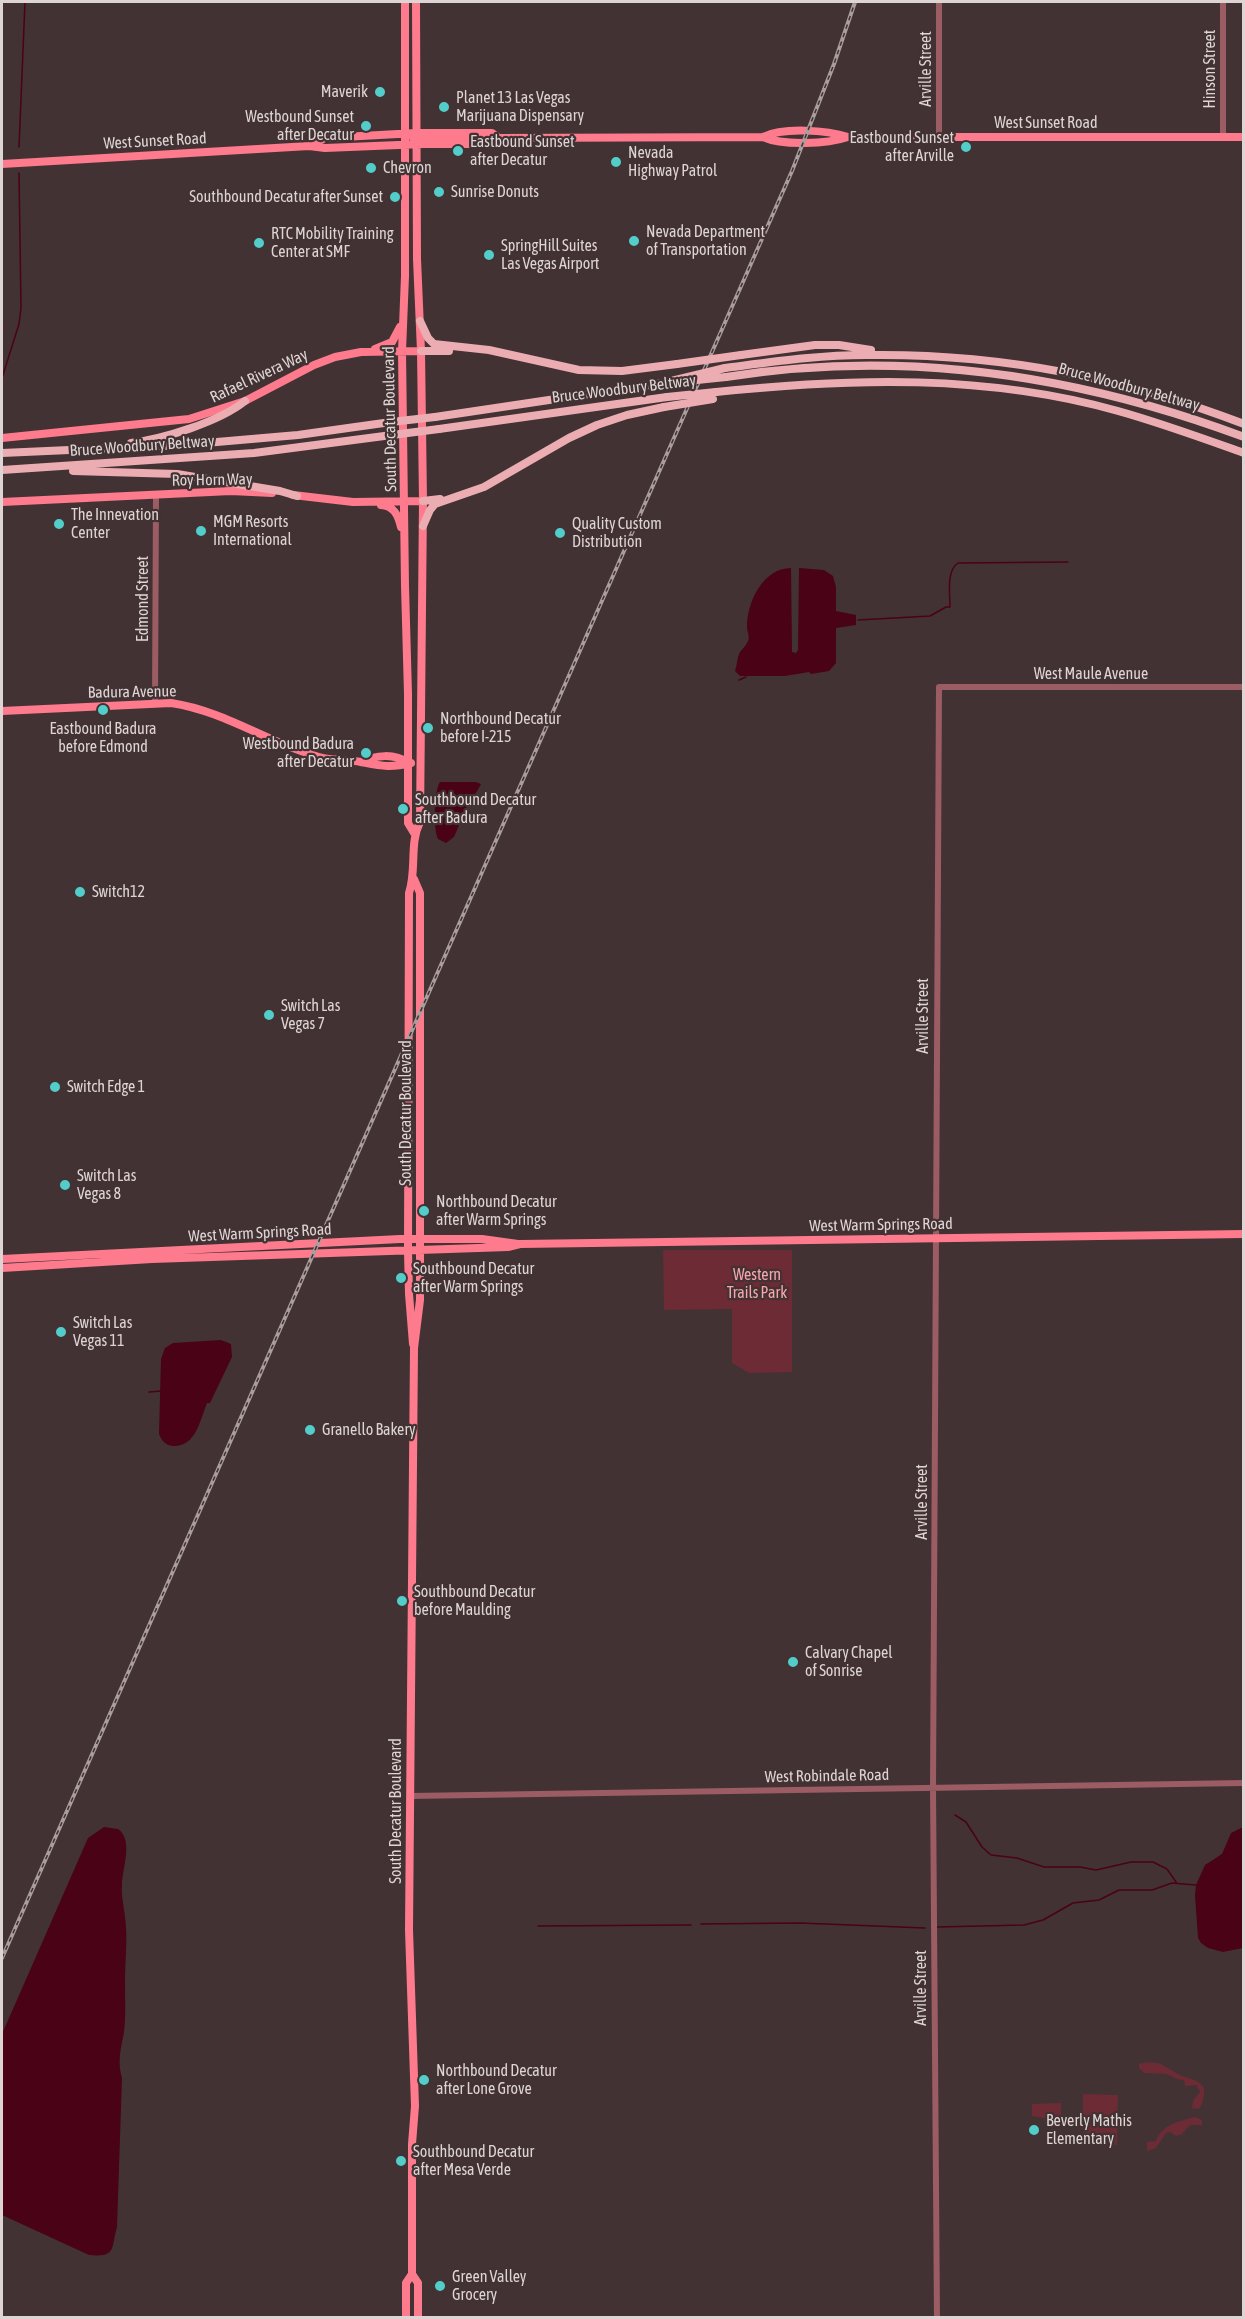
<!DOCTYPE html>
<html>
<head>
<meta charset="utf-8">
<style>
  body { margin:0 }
  #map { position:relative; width:1245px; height:2319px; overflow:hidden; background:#423233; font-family:"Asap Condensed",sans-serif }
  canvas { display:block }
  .frame { position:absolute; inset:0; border:3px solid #ded4d4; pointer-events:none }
</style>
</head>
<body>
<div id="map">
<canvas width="1245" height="2319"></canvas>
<div class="frame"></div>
</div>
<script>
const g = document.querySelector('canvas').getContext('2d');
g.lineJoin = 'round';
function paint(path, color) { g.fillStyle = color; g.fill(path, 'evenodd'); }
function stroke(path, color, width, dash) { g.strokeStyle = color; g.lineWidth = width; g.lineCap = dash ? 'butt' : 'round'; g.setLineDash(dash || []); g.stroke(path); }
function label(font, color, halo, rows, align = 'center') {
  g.font = font + ' "Asap Condensed",sans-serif'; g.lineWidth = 4.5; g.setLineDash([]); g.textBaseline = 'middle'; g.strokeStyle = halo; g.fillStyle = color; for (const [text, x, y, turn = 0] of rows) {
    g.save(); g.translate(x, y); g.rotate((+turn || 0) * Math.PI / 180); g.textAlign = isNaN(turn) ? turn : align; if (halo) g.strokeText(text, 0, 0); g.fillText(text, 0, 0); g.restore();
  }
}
paint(new Path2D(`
  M663,1250h129v122l-43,1 -17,-10v-54l-68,1z
  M1143,2063c19,-2 20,3 35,11 10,6 29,5 26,21 -1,6 -2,9 -5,14l-7,-1 1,-7 7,-9 -4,-7 -11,1 -1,-6 -7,-1 -11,-5 -22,-1 -5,-5v-4z
  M1083,2094l35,1 -1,50 -34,-1z
  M1061,2103v18l-29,-5v-12z
  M1195,2117l7,3v5h-12l-8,9 -6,2 -6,-4 -4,1 -10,15 -9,3v-9l9,-1c6,-17 24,-20 39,-24z`), '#6c2b35');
paint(new Path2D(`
  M791,568l1,84 4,1 2,-3 1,-82 25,2 9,6 3,11v24l20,4v10l-20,3v35l-7,8 -18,3 -2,-2 -24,4h-45l-5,-5c2,-5 2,-14 5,-19 2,-3 6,-6 8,-11 2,-5 -1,-9 -1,-14 0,-25 16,-59 44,-59z
  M440,782h36l5,2 -5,9 -5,4 -17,40 -8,6 -8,-4c-5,-11 -4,-48 2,-57z
  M221,1340l10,4 1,13 -22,46h-3c-7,17 -11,44 -34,43 -8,-1 -11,-5 -14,-12l2,-75 4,-11 8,-5z
  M104,1827l14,2c16,11 4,40 4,56 -1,11 2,21 3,32 3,21 0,44 0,65 0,16 1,34 -1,50 -3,16 -7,30 -2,46l-5,149c-6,20 0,31 -28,28l-87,-40v-181l86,-196z
  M1243,1827v121l-20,4 -15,-4 -7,-5 -3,-5 -3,-43 1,-10 9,-20 17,-11 9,-21z`), '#4a0216');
stroke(new Path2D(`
  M19,147l6,-145
  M2,378l17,-54 2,-16 -2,-135
  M858,620l72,-4 16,-9h4c0,-13 -4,-36 8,-44l110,-1
  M739,680l7,-3
  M149,1392l12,-1
  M955,1815l11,7 16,25 9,8 26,3 27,9h36l16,3 35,-8h22l14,7 9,13
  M701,1924l99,-1 125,5
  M538,1926l153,-1
  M937,1927l87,-2 19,-5 30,-17 26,-3 20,-10h33l20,-7 24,2`), '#4a0216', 1.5);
stroke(new Path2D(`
  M939,136v-134
  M1223,137v-135
  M155,703l1,-208
  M410,1796l834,-13
  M937,2318l-4,-531 6,-1100h305`), '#9c5c63', 6);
stroke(new Path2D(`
  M405,2v274l-3,75 3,235 3,108v129l6,10
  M763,137c20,9 64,7 85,0
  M413,138l78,-2
  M309,146l16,-8 91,-5h76l7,5 264,-1c20,-10 64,-7 85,0h396
  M2,164l307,-18 16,2 98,-4h70l6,-6
  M375,349l17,-7 8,-15
  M2,438l187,-19 56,-18 69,-36 21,-8 26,-5 60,-1
  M293,495l60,7 70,-1
  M2,502l229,-11 41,2
  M381,505c13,1 17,10 20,22
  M2,711l169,-8c54,8 97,40 148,54 14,4 28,2 42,5 21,4 29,6 50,1
  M361,762c14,-7 34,-9 47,1
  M414,879l6,14v407l-6,48 -5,582 6,176 -3,38v130l6,9v35
  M2,1259l398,-20h82l36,5
  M2,1268l150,-9 356,-12 12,-3 724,-10
  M413,1344l-4,-50 -1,-43 1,-358c8,-24 0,-49 11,-71l3,-321 -2,-150 -4,-92 -1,-257
  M406,2318v-35l6,-9`), '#fd7b8d', 8);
stroke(new Path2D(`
  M420,321l8,17 6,6 55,6 90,20 43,1 55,-7
  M421,351h28
  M741,355l74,-10h24l32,5
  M725,368c47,-6 94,-13 141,-13 129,-2 257,22 378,69
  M726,377c176,-28 352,-2 518,60
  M716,392c134,-14 271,-18 402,19 43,12 84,27 126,42
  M435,417l228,-34
  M439,429l228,-32
  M131,443c32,-4 88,-21 114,-42
  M2,453l180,-8 116,-10 93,-13
  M2,470l252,-17 138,-18
  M73,471l104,3 103,17 17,5
  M423,501l17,-2
  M423,526l7,-16 5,-6 49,-17 85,-49 28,-13 30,-10 37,-8`), '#ecadb2', 8);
const rail = new Path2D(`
  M2,1958l790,-1787 42,-107 21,-62`);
stroke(rail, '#a99d9d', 4);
stroke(rail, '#423233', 1.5, [4.5]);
stroke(new Path2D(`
  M677,364l64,-9
  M697,380l29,-3
  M663,383l62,-15
  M667,397l49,-5
  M664,407l49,-8
  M391,422l44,-5
  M392,435l47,-6`), '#ecadb2', 8);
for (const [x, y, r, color] of [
  [380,92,6,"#53cdca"],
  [444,107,6,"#53cdca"],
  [366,126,6,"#53cdca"],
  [966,147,6,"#53cdca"],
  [458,151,6,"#53cdca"],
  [616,162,6,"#53cdca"],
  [371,168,6,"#53cdca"],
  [439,192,6,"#53cdca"],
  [395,197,6,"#53cdca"],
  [634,241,6,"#53cdca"],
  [259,243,6,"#53cdca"],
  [489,255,6,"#53cdca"],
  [59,524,6,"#53cdca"],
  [201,531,6,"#53cdca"],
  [560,533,6,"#53cdca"],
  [103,710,6,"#53cdca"],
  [428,728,6,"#53cdca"],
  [366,753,6,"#53cdca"],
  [403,809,6,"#53cdca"],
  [80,892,6,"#53cdca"],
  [269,1015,6,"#53cdca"],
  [55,1087,6,"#53cdca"],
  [65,1185,6,"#53cdca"],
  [424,1211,6,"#53cdca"],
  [401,1278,6,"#53cdca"],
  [61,1332,6,"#53cdca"],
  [310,1430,6,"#53cdca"],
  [402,1601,6,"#53cdca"],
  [793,1662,6,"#53cdca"],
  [424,2080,6,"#53cdca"],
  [1034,2130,6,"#53cdca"],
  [401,2161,6,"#53cdca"],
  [440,2286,6,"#53cdca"]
]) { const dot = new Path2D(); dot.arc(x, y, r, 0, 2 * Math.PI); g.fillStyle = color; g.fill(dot); stroke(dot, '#423233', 2); }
label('16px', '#ded4d4', '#423233', [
  ["Arville Street",926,69,-90],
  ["Hinson Street",1210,69,-90],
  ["West Sunset Road",1046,123],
  ["West Sunset Road",155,141,-3],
  ["Rafael Rivera Way",259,376,-25],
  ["Bruce Woodbury Beltway",1129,387,15],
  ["Bruce Woodbury Beltway",624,389,-7],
  ["South Decatur Boulevard",390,419,-91],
  ["Bruce Woodbury Beltway",142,446,-4],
  ["Roy Horn Way",212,480,-1],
  ["Edmond Street",143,599,-90],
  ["West Maule Avenue",1091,674],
  ["Badura Avenue",132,692,-1],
  ["Arville Street",923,1016,-90],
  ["South Decatur Boulevard",406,1113,-90],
  ["West Warm Springs Road",881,1225,-1],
  ["West Warm Springs Road",260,1233,-3],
  ["Arville Street",922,1502,-90],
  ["West Robindale Road",827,1776,-1],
  ["South Decatur Boulevard",396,1811,-90],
  ["Arville Street",921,1988,-90]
]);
label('16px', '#ded4d4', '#423233', [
  ["Maverik",368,92,"right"],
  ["Planet 13 Las Vegas",456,98],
  ["Marijuana Dispensary",456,116],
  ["Westbound Sunset",354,117,"right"],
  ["after Decatur",354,135,"right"],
  ["Eastbound Sunset",954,138,"right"],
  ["after Arville",954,156,"right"],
  ["Eastbound Sunset",470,142],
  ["after Decatur",470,160],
  ["Nevada",628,153],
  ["Highway Patrol",628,171],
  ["Chevron",383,168],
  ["Sunrise Donuts",451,192],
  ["Southbound Decatur after Sunset",383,197,"right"],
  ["Nevada Department",646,232],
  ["of Transportation",646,250],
  ["RTC Mobility Training",271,234],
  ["Center at SMF",271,252],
  ["SpringHill Suites",501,246],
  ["Las Vegas Airport",501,264],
  ["The Innevation",71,515],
  ["Center",71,533],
  ["MGM Resorts",213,522],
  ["International",213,540],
  ["Quality Custom",572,524],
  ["Distribution",572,542],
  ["Northbound Decatur",440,719],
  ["before I-215",440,737],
  ["Eastbound Badura",103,729,"center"],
  ["before Edmond",103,747,"center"],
  ["Westbound Badura",354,744,"right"],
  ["after Decatur",354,762,"right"],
  ["Southbound Decatur",415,800],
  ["after Badura",415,818],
  ["Switch12",92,892],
  ["Switch Las",281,1006],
  ["Vegas 7",281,1024],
  ["Switch Edge 1",67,1087],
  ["Switch Las",77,1176],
  ["Vegas 8",77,1194],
  ["Northbound Decatur",436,1202],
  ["after Warm Springs",436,1220],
  ["Southbound Decatur",413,1269],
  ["after Warm Springs",413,1287],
  ["Switch Las",73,1323],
  ["Vegas 11",73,1341],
  ["Granello Bakery",322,1430],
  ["Southbound Decatur",414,1592],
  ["before Maulding",414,1610],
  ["Calvary Chapel",805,1653],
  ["of Sonrise",805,1671],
  ["Northbound Decatur",436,2071],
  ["after Lone Grove",436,2089],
  ["Beverly Mathis",1046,2121],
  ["Elementary",1046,2139],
  ["Southbound Decatur",413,2152],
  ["after Mesa Verde",413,2170],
  ["Green Valley",452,2277],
  ["Grocery",452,2295]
], 'left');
label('16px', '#f6a6ad', '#423233', [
  ["Western",757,1275],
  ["Trails Park",757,1293]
]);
</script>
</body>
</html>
